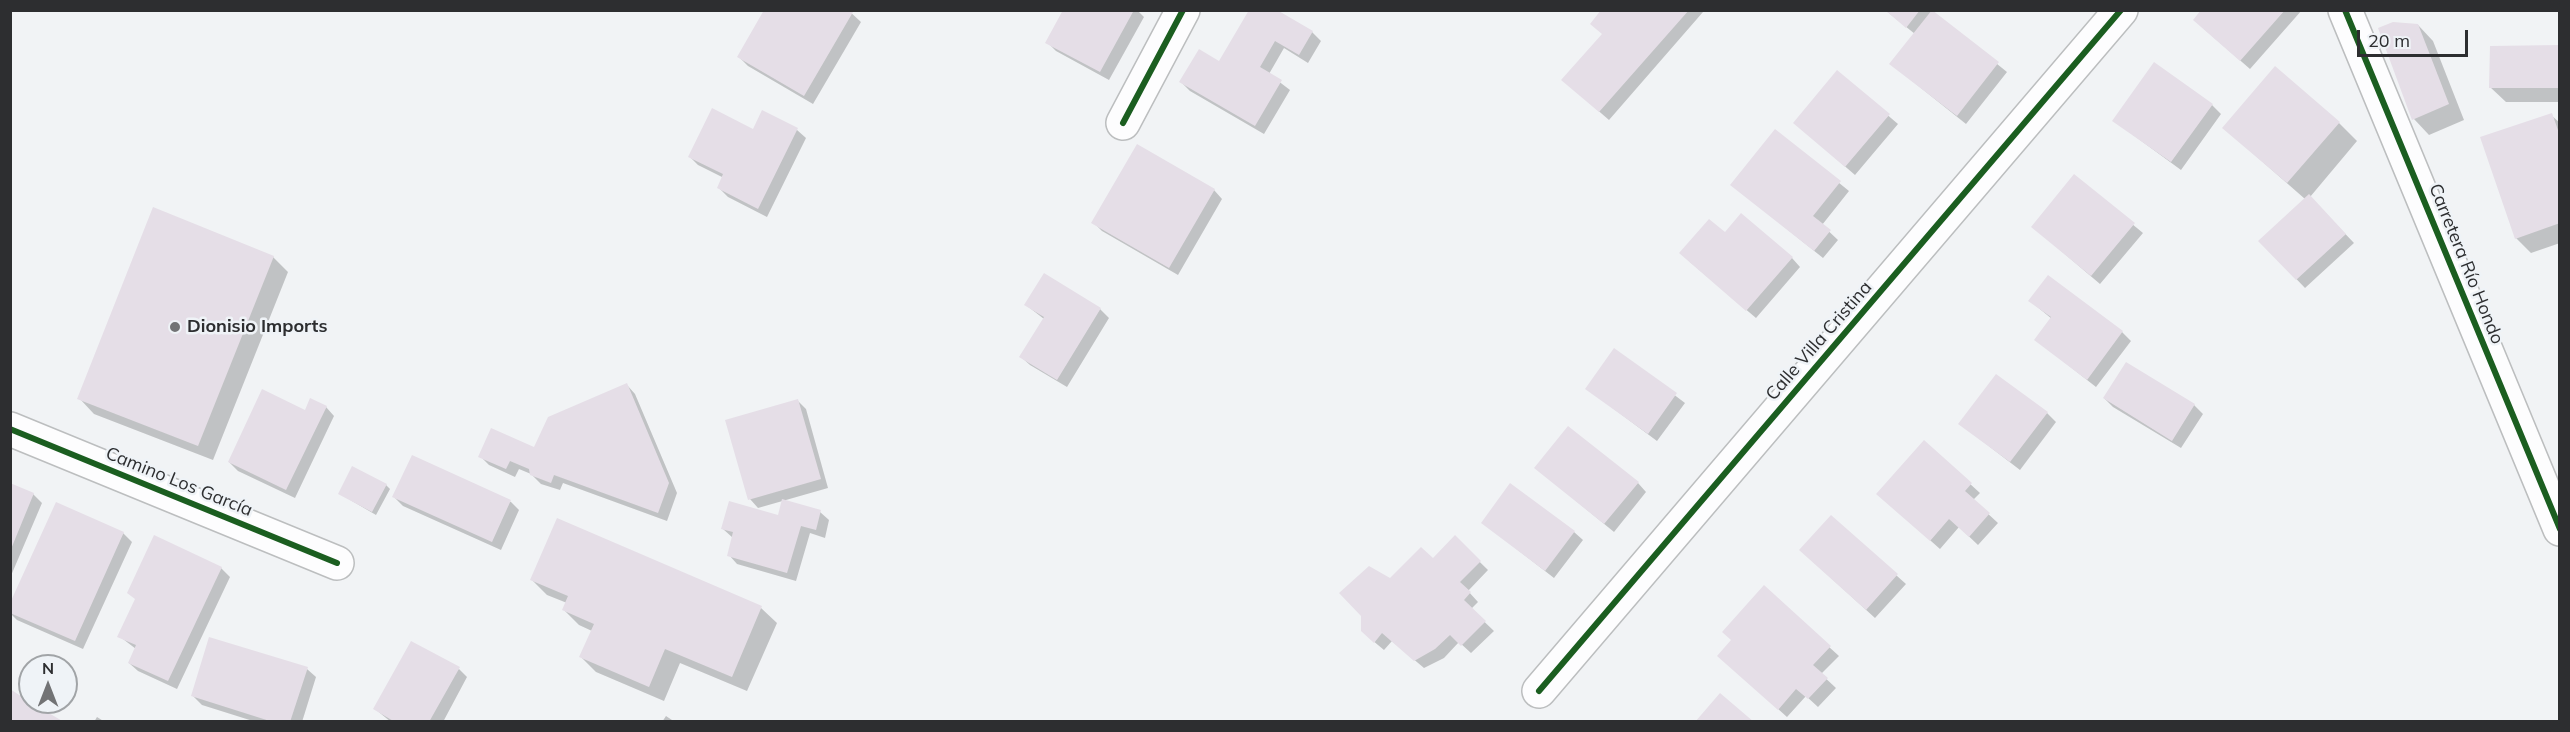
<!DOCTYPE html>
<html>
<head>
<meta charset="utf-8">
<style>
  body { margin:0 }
  #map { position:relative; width:2570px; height:732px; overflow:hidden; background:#f1f3f5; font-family:Mulish,sans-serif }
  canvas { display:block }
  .frame { position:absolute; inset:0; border:12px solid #2d2e30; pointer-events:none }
  .north { position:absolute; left:18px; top:654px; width:60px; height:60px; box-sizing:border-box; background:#eff3f7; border:2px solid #a1a4a7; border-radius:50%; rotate:0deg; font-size:16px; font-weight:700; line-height:24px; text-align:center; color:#2d2e30 }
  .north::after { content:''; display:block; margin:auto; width:21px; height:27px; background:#727375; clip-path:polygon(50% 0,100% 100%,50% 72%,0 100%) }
  .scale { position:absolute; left:2357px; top:30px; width:111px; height:27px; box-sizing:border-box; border:3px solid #2d2e30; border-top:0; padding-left:8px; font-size:18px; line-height:21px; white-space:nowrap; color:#2d2e30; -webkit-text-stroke:4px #eff3f7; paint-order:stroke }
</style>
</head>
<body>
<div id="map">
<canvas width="2570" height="732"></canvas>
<div class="frame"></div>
<div class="north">N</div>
<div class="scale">20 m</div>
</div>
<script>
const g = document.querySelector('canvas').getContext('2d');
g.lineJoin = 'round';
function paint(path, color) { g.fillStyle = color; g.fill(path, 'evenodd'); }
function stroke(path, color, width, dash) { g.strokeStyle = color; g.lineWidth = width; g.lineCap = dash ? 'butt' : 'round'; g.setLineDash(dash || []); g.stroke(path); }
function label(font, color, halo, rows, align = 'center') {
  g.font = font + ' Mulish,sans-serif'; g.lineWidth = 5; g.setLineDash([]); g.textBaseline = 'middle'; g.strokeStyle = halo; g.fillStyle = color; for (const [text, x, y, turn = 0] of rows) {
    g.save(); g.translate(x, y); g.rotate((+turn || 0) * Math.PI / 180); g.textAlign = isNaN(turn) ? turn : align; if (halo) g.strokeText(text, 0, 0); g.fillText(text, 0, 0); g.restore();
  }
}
paint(new Path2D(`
  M766,10h82l13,12 -48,82 -65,-38 -9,-9z
  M1064,10h73l7,7 -35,63 -53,-29 -9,-9z
  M1250,10l62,22 9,9 -13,22 -24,-15 -15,26 21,16 -26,44 -74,-43 -9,-9 39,-19z
  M1603,10l100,2 -94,108 -37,-32 31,-53z
  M1885,10h51l-2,3 73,59 -41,52 -75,-60 24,-30z
  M2203,10h99l-52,59 -47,-41z
  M2418,25l15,16 31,79 -35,15 -15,-16 -35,-90z
  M2560,46v56h-54l-16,-15z
  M1837,72l61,52 -43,51 -51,-44z
  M2212,105l9,9 -40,56 -67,-49z
  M763,112l34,18 9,8 -39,79 -39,-20 -9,-9 5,-10 -26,-13 -9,-9 65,-25z
  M2551,115l9,8v120l-29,10 -15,-15z
  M2339,123l18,18 -47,56 44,46 -49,45 -45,-47 45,-42 -81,-71z
  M1775,131l74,60 -27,34 16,15 -15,18 -91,-73z
  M2075,177l68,56 -43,51 -67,-57z
  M1214,190l8,9 -44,76 -76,-44 -9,-9z
  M1725,235l67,23 8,9 -44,51 -66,-56z
  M273,257l15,15 -75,188 -119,-46 -15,-16z
  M2030,301l92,31 9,9 -35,46 -60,-47 16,-21z
  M1026,305l74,4 9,9 -42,69 -37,-22 -9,-8 23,-38z
  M1615,350l70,53 -28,38 -70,-52z
  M2126,364l68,41 9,9 -22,34 -68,-41 -9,-9z
  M627,385l8,9 42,99 -10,28 -104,-38 -3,7 -19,-6 -10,-10 -12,-5 -4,8 -26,-12 -9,-9 55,-7z
  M797,400l9,9 22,79 -70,20 -8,-9z
  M326,407l8,9 -39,82 -57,-27 -9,-9 76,-50z
  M2047,413l9,9 -36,48 -60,-46z
  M1924,442l56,51 -7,7 25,23 -20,22 -19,-18 -19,22 -53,-47z
  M413,457l98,45 8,8 -18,40 -98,-44 -9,-9z
  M1536,468l102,15 8,9 -32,40z
  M10,485l23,9 9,9 -32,75z
  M386,485l4,4 -14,26 -36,-21z
  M820,512l9,8 -4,18 -15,-5 -14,48 -59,-17 -8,-9 4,-17 -10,-9z
  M1831,517l75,67 -31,34 -66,-60z
  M558,520l203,88 16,15 -30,68 -67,-28 -16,38 -68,-29 -15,-15 11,-26 -13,-6 -15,-15 3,-7 -20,-8 -15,-15z
  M1483,523l91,9 9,8 -29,38z
  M123,533l9,9 -49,107 -66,-29 -7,-7z
  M1455,538l33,32 -20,21 10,11 -7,7 23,22 -23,22 -12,-11 -15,16 -20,10 -32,-27 -8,9 -12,-10 18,-60 43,-20z
  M221,568l9,9 -53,112 -39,-18 -9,-8 7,-14 -17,-13z
  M1764,588l75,68 -18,18 15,14 -18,19 -12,-11 -19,21 -59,-53 5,-23z
  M307,669l9,8 -14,45h-46l-54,-17 -9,-9z
  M459,669l8,8 -24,45h-52l-16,-13z
  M666,716l9,6h-13z
  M97,717l8,5h-11z`), '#0003');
paint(new Path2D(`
  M764,10l89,2 -49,84 -67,-39z
  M1063,10h71l-34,62 -55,-29z
  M1249,10h28l36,21 -14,24 -24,-14 -15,26 22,13 -27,46 -76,-44 20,-33 20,12z
  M1601,10h88l-90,102 -38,-32 41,-46 -12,-10z
  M1885,10h35l-14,18z
  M1932,10l67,52 -42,54 -68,-52z
  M2201,10h84l-45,51 -47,-41z
  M2393,22l25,2 31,80 -37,16 -34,-92z
  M2560,45v43h-71l1,-42z
  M2154,62l59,42 -42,58 -59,-41z
  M2275,66l65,56 -53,61 -65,-55z
  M1837,70l53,44 -45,53 -52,-44z
  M712,108l41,21 9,-19 36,18 -40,81 -41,-21 6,-14 -35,-17z
  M2552,113l8,23v87l-45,16 -35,-102z
  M1775,129l66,52 -28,35 18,14 -17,21 -84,-66z
  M1137,144l78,45 -46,79 -78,-45z
  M2074,174l61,49 -44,53 -60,-49z
  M2309,194l37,40 -50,46 -38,-39z
  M153,207l121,49 -76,190 -121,-47z
  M1741,213l52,44 -47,54 -67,-58 30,-34 16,13z
  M1044,273l57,35 -44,72 -38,-23 25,-40 -20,-12z
  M2048,275l75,56 -36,49 -53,-40 17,-23 -23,-16z
  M1614,348l63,45 -29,41 -63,-45z
  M2126,362l69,42 -23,37 -69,-43z
  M1996,374l52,38 -38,50 -52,-38z
  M627,383l42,100 -11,30 -104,-38 -3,8 -21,-8 -1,-6 -19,-8 -4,8 -28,-12 13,-29 43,19 14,-30z
  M262,389l43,21 5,-12 17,8 -41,84 -58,-28z
  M798,399l23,80 -73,21 -23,-80z
  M1568,426l71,56 -35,42 -70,-56z
  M1924,440l48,43 -7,8 25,22 -21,24 -20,-18 -19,22 -54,-47z
  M412,455l99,45 -19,42 -100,-45z
  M352,466l35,18 -15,28 -34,-18z
  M10,483l24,10 -23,56h-1z
  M1510,483l65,48 -30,40 -64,-48z
  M782,499l39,11 -5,20 -15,-4 -14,47 -60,-17 6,-24 -12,-3 8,-28 49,14z
  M56,502l68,30 -49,109 -65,-28v-10z
  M1831,515l67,59 -32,36 -67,-60z
  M557,518l205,88 -30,71 -67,-28 -16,38 -70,-30 15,-33 -32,-14 6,-14 -38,-16z
  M154,535l68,32 -54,114 -40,-18 8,-18 -19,-8 18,-38 -8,-6z
  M1455,535l26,26 -21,21 11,10 -7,8 22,21 -25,25 -11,-11 -15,14 -21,12 -32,-28 -8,10 -13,-12v-15l-22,-23 30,-27 21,12 31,-31 12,11z
  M1764,585l67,61 -18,19 15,13 -20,21 -12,-10 -18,21 -61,-54 14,-16 -9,-8z
  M209,637l99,30 -18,55h-17l-82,-26z
  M411,641l49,26 -31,55h-34l-22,-13z
  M10,689l20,13 34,20h-54z
  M1720,693l34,29h-59z`), '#e5dee7');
const minor = new Path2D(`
  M2345,10l215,519
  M1123,123l60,-113
  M10,429l327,134
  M1539,691l582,-681`);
stroke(minor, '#bcbebf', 36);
stroke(minor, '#fdfdfe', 33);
stroke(new Path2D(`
  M2345,10l215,519
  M1123,123l60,-113
  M10,429l327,134
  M1539,691l582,-681`), '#1b5e20', 6);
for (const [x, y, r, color] of [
  [175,327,6,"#727375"]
]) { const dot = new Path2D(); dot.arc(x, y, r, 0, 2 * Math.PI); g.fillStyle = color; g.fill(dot); stroke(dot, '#eff3f7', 2); }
label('18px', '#2d2e30', '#eff3f7', [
  ["Carretera Río Hondo",2466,264,68],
  ["Calle Villa Cristina",1819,341,-49],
  ["Camino Los García",179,482,22]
]);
label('bold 18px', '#2d2e30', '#eff3f7', [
  ["Dionisio Imports",187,327]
], 'left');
</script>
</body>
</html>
